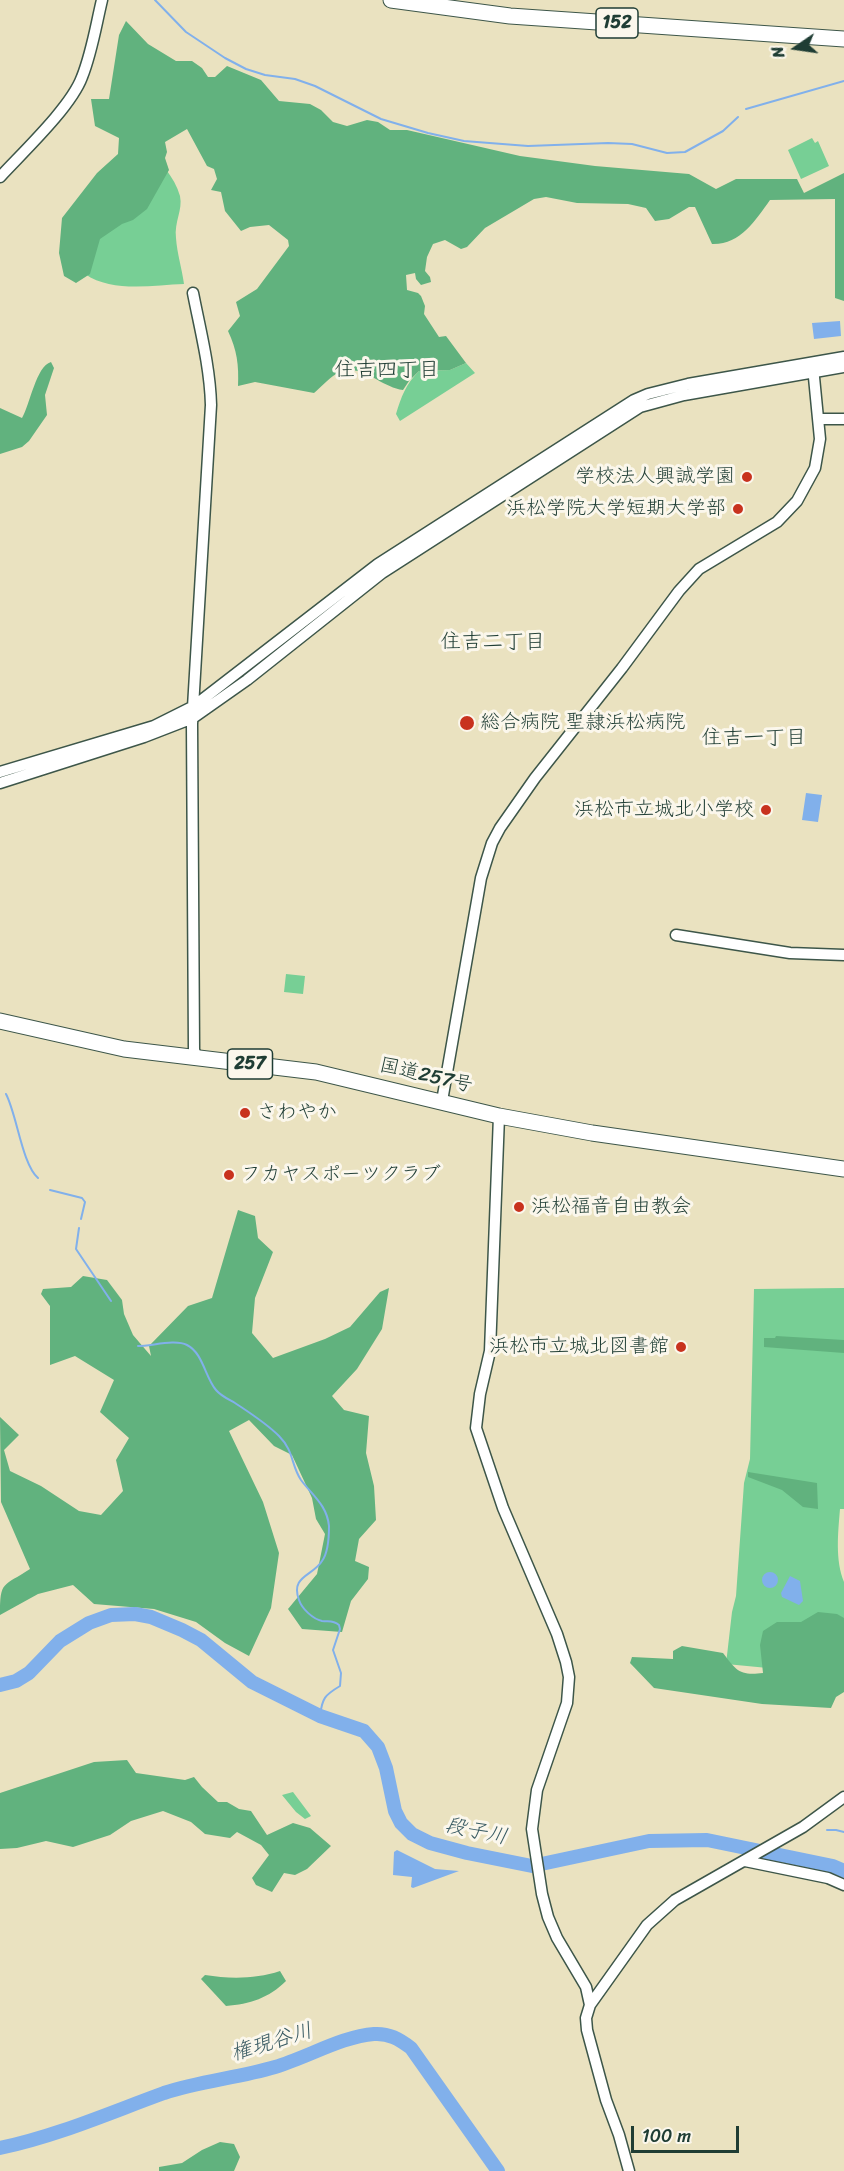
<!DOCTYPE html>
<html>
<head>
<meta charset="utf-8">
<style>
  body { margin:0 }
  #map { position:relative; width:844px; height:2171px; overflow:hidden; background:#eae2c0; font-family:Sriracha,sans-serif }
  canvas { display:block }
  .north { position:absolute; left:766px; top:18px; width:60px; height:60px; -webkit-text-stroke:4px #fbf7ec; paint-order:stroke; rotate:257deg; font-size:16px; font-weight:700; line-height:24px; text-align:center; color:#1f3d34 }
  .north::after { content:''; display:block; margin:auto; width:21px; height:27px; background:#1f3d34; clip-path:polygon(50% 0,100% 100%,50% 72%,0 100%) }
  .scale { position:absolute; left:631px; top:2126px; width:108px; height:27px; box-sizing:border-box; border:3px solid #1f3d34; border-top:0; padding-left:8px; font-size:18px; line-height:21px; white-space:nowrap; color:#1f3d34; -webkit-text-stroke:4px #fbf7ec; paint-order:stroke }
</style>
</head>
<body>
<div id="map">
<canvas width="844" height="2171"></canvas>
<div class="north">N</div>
<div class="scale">100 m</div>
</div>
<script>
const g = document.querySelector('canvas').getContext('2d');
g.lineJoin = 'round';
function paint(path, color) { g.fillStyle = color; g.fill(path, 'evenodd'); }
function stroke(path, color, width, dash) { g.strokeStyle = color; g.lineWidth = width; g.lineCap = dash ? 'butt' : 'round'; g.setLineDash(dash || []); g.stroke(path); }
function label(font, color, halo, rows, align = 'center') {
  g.font = font + ' Sriracha,"Klee One",sans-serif'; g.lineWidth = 6; g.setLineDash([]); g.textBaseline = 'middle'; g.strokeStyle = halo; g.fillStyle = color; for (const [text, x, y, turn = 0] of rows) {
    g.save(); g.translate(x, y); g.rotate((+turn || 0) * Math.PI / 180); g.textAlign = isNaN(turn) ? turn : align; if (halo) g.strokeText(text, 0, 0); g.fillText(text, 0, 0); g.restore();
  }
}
paint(new Path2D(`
  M812,138l3,5 3,-2 11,25 -28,13 -13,-29z
  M146,144c12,16 29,33 34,52 3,14 -6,26 -4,42 1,15 6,31 8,46 -31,1 -72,9 -99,-10l-14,-51z
  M466,363l9,10 -75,48 -4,-7c5,-17 10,-30 23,-43l31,-1z
  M286,974l19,2 -2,18 -19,-2z
  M844,1288v221h-4c-2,24 -5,51 4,73v82l-3,11 -115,-11 6,-52 4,-16 8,-113 6,-24 4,-170z
  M293,1792l18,24 -6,3 -9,-7 -14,-17z`), '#77cf95');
paint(new Path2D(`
  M126,21l22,23 28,17h16l10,7 6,9h7l12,-11 34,14 18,21 31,3 11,6 12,12 14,4 20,-6 11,2 12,8h17l113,26 75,10 94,8 27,15 20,-10h61l7,14 40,-20v128l-9,-3v-99l-65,1c-15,21 -30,45 -58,44l-17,-37h-6l-20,12 -14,2 -9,-13 -18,-4 -51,-1 -31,-6 -12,2 -49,29 -18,19 -6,2 -16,-9 -12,4 -6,13 -2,14 5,6 1,5 -10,3 -5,-6 -1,-6 -9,2 1,15 11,3 3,3 4,10 -1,8 15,23 7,-1 20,27 -16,7 -31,1 -10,10 -6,9c-22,-2 -44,-30 -67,-16 -8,5 -15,13 -22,19l-59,-11 -17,4c1,-21 -1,-36 -10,-55l12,-15 -4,-14 21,-13 32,-43 -1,-6 -19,-15 -19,2 -9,4 -16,-20 -4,-19 -10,-2 6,-11 -3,-10 -7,-3 -20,-37 -22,13 2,10 -2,6 4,12 -22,39 -14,11 -11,4 -22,15 -10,35 -14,9 -12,-7 -5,-23 3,-35 35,-45 21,-19 1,-16 -24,-12 -4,-27h18l10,-64z
  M51,362l3,6 -9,27 2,20 -18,26 -7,6 -22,7v-46l22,10c8,-13 14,-52 29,-56z
  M238,1210l17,6 3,22 15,14 -18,46 -3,35 21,25 52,-19 25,-12 30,-35 9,-4 -7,41 -25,40 -25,27 12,14 25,6 -3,37 8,33 2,34 -17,19 -4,22 14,6 -1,12 -17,22 -9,31 -40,-3 -14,-20 29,-35 8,-40 -9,-15 -4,-21 -20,-43 -18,-9 -25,-26 -20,11 34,71 16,51 -8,55 -22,48 -24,-13 -29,-21 -42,-13 -60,-5 -21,-19 -35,9 -38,21c0,-35 3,-28 30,-46l-29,-67 -1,-85 19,18 -15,15 6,21 31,15 38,25 22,4 22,-24 -7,-31 13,-22 -29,-26 14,-32 -39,-24 -25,9v-59l-9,-12 2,-5 28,-2 12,-11 24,4 15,20 2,14 9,21 18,21 -2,-10 39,-40 24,-8z
  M776,1336l68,4v13l-80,-6v-9h11z
  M748,1472l69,11 1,26 -15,-2 -21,-17 -34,-13z
  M818,1612l19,2 7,4v74l-8,5 -5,11 -69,-4 -108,-16 -24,-25 2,-6 41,2v-8l9,-5 41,7c13,17 16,23 40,20l-3,-28 3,-14 14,-9h24z
  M127,1760l9,13 49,7 9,-3 8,10 16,15h9l12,7 12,2 16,24 26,-12 17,5 21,18 -24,23 -12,6 -11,-2 -12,19 -16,-7 -4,-7 17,-23 -8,-10 -24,-13 -7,6 -25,-4 -14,-12 -28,-11 -32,10 -21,14 -37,12 -27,-6 -29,7 -17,1v-56l94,-31z
  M280,1971l6,10c-17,17 -36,23 -60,25l-25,-27 4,-4c25,4 51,4 75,-4z
  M220,2142l14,2 6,13 -6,14h-75v-4l23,-4 20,-13z`), '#61b27e');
paint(new Path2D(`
  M840,321l1,15 -27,3 -2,-16z
  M806,793l16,2 -4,27 -16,-2z
  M762 1580a8 8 0 1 1 16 0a8 8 0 1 1-16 0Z
  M790,1576l10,5 3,20 -4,4 -17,-8 -1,-4z
  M397,1850l38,19 24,2 -46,17 -2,-1 1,-10 -19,-2 1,-23z`), '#81b0eb');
stroke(new Path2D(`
  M155,0l31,32 39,26 21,11 19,6 30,4 20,7 66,33 47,14 36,8 64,5 80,-3 24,1 35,9 18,-1 38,-21 15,-14
  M746,109l98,-28
  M6,1094c11,21 16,70 32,84
  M50,1190l32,8 3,4 -4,17
  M79,1228l-3,21 35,52
  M138,1346c14,0 37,-7 49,-1 16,8 18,32 29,45 5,6 12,9 19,13 15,10 31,20 44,33 15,15 12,29 22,44 11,15 26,25 28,46 0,10 -1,27 -7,35 -9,15 -32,15 -23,39 3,9 14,19 23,21 7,1 11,-1 17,4l1,4 -7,21 8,23 -1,13c-15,9 -18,12 -20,30
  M827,1830h9l8,2`), '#81b0eb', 2);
stroke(new Path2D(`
  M0,1685l16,-4 13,-8 31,-32 29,-18 22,-8 24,-1 16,3 31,13 19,10 51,42 68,34 44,15 14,16 8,21 9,43 6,12 11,11 18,9 37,10 65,13 117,-25 58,-1 126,26 11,5
  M0,2148c57,-12 109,-35 164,-55 36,-12 74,-15 111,-26 31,-9 68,-31 99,-33 15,-1 25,5 37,14l87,123`), '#81b0eb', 14);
const secondary = new Path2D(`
  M0,177c23,-25 71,-70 82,-100 10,-25 14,-52 20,-77
  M193,293c7,36 17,74 18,112l-19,319 2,326 3,8
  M819,419h25
  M0,772l154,-46 40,-20 184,-142 256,-164 14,-6 40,-10 156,-27
  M0,783l144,-46 49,-19 54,-38 135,-107 258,-166 44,-12 160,-28
  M676,935l114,18 54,2
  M442,1101l39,-223 11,-35 8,-15 35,-50 87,-110 57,-77 20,-22 78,-47 20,-21 18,-33 5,-29 -7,-72
  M499,1116l-9,235 -10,43 -4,34 27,80 54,126 9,28 3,15 -2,26 -30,87 -5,39 10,65 6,23 9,21 29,49 4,18
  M745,1861l83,17 16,7
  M629,2171l-10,-36 -13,-35 -19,-70 -1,-12 4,-13 57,-80 28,-25 128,-73 41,-30`);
const highway = new Path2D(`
  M391,0l119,16 334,23
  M0,1021l124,28 192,23 183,44 93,17 252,36`);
stroke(secondary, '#3d5649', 13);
stroke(highway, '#3d5649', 17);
stroke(secondary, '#fff', 10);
stroke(highway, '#fff', 15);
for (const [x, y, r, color] of [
  [747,477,6,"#c8321e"],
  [738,509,6,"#c8321e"],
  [467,723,8,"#c8321e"],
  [766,810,6,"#c8321e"],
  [245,1113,6,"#c8321e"],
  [229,1175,6,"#c8321e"],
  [519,1207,6,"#c8321e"],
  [681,1347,6,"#c8321e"]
]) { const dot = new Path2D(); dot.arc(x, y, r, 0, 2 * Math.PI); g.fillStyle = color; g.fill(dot); stroke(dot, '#fbf7ec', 2); }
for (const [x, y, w] of [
  [617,23,42],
  [250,1064,45]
]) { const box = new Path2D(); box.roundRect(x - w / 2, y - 15, w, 30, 4.5); g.fillStyle = '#fbf7ec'; g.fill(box); stroke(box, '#1f3d34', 1.5); }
label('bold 18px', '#1f3d34', null, [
  ["152",617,23],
  ["257",250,1064]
]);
label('20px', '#1f3d34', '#fbf7ec', [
  ["学校法人興誠学園",735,477],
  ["浜松学院大学短期大学部",726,509],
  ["総合病院 聖隷浜松病院",480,723,"left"],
  ["浜松市立城北小学校",754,810],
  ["さわやか",257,1113,"left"],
  ["フカヤスポーツクラブ",241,1175,"left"],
  ["浜松福音自由教会",531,1207,"left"],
  ["浜松市立城北図書館",669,1347]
], 'right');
label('20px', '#1f3d34', '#fbf7ec', [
  ["国道257号",426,1076,13]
]);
label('21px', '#1f3d34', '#fbf7ec', [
  ["住吉四丁目",387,371],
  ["住吉二丁目",493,643],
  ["住吉一丁目",754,739]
]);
label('italic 21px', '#385a62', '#fbf7ec', [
  ["段子川",476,1832,12],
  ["権現谷川",272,2043,-17]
]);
</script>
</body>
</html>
